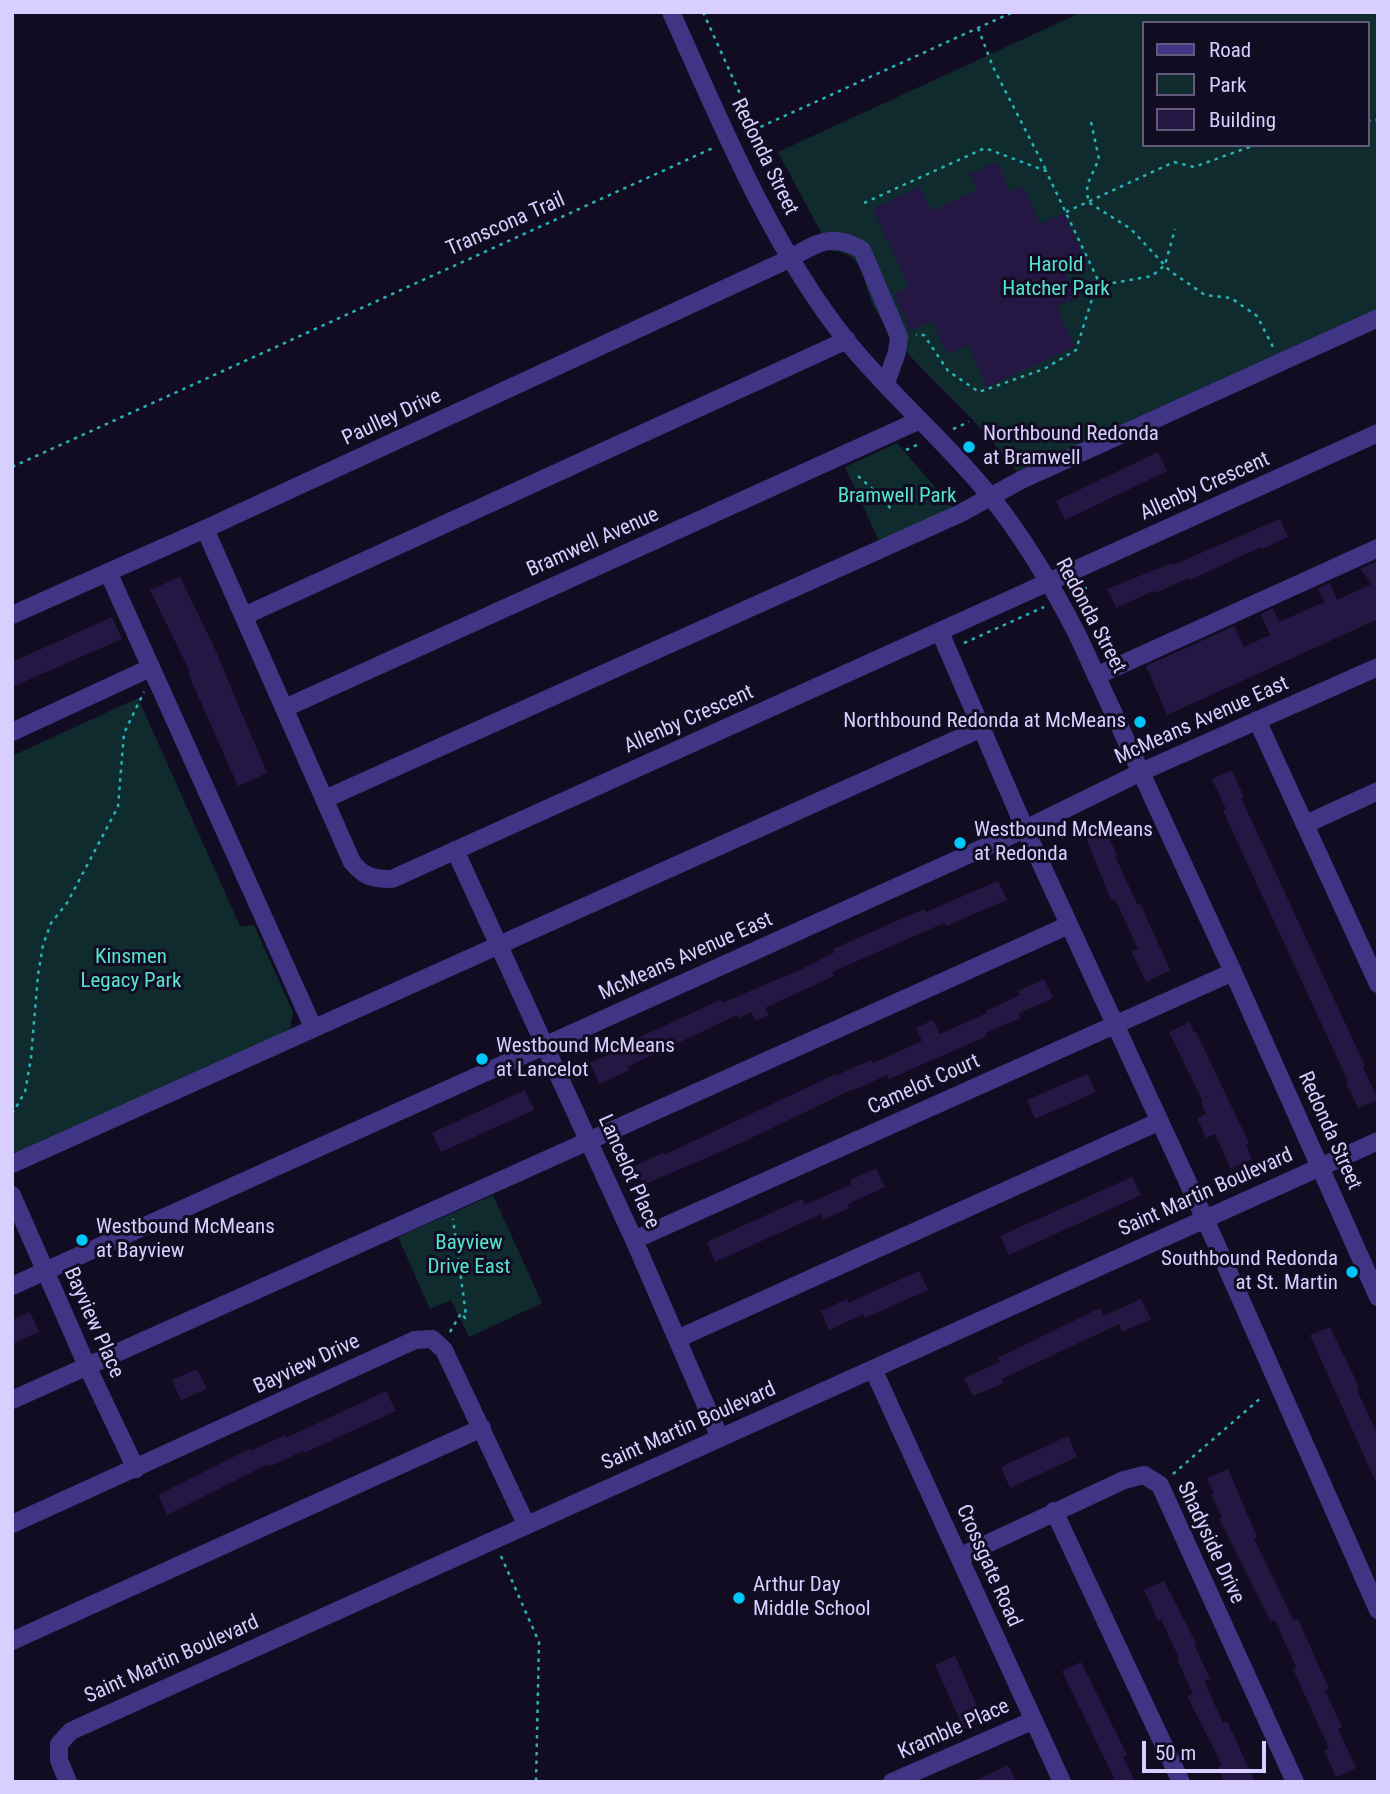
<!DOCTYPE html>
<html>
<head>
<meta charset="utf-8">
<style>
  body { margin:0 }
  #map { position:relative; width:1390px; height:1794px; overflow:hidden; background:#120c22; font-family:"Roboto Condensed",sans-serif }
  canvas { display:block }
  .frame { position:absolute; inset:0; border:14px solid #d8ceff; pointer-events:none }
  .legend { position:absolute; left:1142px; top:21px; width:228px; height:126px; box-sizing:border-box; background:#120c22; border:2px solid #615a7a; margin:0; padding:9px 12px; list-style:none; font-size:21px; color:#d8ceff }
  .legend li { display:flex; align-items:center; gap:14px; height:35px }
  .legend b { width:35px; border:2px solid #615a7a }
  .scale { position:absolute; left:1142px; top:1741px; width:124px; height:32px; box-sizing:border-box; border:4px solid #d8ceff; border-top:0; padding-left:9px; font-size:21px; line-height:24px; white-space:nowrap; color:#d8ceff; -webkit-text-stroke:5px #120c22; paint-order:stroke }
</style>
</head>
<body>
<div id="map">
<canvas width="1390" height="1794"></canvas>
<div class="frame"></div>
<ul class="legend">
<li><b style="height:9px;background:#403584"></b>Road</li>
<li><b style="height:19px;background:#0f2b2d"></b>Park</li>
<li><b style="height:19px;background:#251744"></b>Building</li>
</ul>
<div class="scale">50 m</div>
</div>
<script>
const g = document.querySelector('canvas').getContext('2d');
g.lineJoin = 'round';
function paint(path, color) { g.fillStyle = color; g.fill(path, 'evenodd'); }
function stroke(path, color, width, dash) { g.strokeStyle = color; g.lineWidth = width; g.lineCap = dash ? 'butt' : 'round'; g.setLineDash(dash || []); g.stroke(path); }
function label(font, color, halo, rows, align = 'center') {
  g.font = font + ' "Roboto Condensed",sans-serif'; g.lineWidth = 6; g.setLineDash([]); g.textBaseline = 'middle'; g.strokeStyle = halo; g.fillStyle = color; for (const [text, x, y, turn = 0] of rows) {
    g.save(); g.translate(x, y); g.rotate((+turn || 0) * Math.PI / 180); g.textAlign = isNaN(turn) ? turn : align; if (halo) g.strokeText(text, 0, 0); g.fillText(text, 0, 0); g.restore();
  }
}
paint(new Path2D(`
  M1082,12h296v296l-361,164c-17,-21 -34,-42 -53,-61 -31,-33 -66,-62 -89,-102 -13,-24 -9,-58 -44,-58l-53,-99zM1143,23h224v122h-224z
  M897,443l58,67 -75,33 -35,-76z
  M138,698l102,228 14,-1 39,87 -3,16 -11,7 -256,117h-11v-396z
  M493,1195l49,108 -73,34 -18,-37 -21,9 -32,-72z`), '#0f2b2d');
paint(new Path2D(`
  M997,162l13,30 13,-6 17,38 24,-11 18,40 -21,10 16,35 -20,9 18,40 -88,40 -19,-42 -21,9 -15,-33 -22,10 -16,-37 15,-7 -36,-78 47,-22 11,24 46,-21 -7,-16z
  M1158,452l9,19 -102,49 -9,-19z
  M1280,519l8,18 -26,12 -1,-2 -71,33 -1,-2 -34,15 -2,-2 -37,17 -9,-19 65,-26 1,2z
  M1378,561v58l-211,96 -21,-49 88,-40 10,21 26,-12 -9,-21 12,-6 6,14 45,-20 -6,-14 12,-5 7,17 35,-16 -12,-15z
  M180,577l34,70 53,126 -29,13 -50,-113 2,-1 -40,-82z
  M112,617l10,22 -110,48v-25z
  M1232,770l12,27 -3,1 124,268 -2,1 15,33 -20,8 -12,-26 2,-1 -125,-270 3,-2 -14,-30z
  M1105,829l12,26 -2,1 22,48 3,-1 30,67 -24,12 -15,-31 7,-2 -23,-50 -4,1 -25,-62z
  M998,881l9,19 -61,26 -2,-3 -112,49 2,4 -69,32 4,7 -13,6 -5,-9 -13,6 -1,-3 -110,52 2,3 -29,14 -10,-21 36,-17 -1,-2 95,-44 2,3 78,-33 35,-18 -2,-3 59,-26 32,-14 2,3z
  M1044,979l9,19 -35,16 2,4 -34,15 1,3 -98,43 -2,-4 -33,15 -1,-1 -110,53 -100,43 -9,-19 29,-13 1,2 172,-81 1,1 34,-15 2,3 49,-22 -6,-13 17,-8 7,14 47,-21 -1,-2 34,-16 -2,-4z
  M1190,1022l4,11 2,-1 53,111 -3,2 6,14 -21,10 -16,-35 -9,4 -9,-20 9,-4 -5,-12h2l-34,-70z
  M1087,1074l9,18 -61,27 -8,-19z
  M525,1090l9,20 -93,42 -9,-19z
  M876,1169l9,18 -37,17 1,4 -26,12 -2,-6 -106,48 -8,-20 95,-43 3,6 47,-21 -2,-4z
  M1132,1177l9,18 -132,60 -9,-19z
  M919,1271l9,19 -63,28 -1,-4 -35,16 -8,-19 26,-12 1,4z
  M1141,1299l10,20 -29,13 -3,-8 -117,55 2,4 -31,13 -9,-18 36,-16 -2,-4 102,-50 3,8z
  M30,1312l9,20 -27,12v-24z
  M1330,1327l29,60 -3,1 22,48v51l-68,-152z
  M197,1369l10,20 -26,11 -9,-20z
  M386,1391l10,20 -92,42 -1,-2 -34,16 -1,-3 -101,51 -9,-20 91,-46 1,2 35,-16 1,3z
  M1068,1436l9,21 -67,31 -9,-21z
  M1228,1469l29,68 -3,2 40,82 4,-2 31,70 -4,1 17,37 -4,2 18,39 -20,9 -12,-27 5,-2 -36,-79 3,-2 -21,-47 -4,2 -52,-104 3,-1 -11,-23 3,-1 -7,-15z
  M1164,1581l32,62 -2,1 16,35 -6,2 19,42 4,-2 28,61h-31l-6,-15 4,-2 -35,-69 6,-2 -16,-35 2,-1 -18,-39 -3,2 -14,-31z
  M955,1656l28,64 -19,9 -29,-64z
  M1081,1662l46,93 -4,1 12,26h-19l-54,-111z
  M1008,1765l8,17h-44z`), '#251744');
stroke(new Path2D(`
  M703,12l53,117
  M978,28l15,39 53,103
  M1367,121l11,-1
  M1091,122l8,37 -12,26 1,17 43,27 39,42 35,24 26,3 26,18 16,31
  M745,134l268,-122
  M864,203l121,-55 61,23 52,109 -22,70 -32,19 -65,23 -31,-21 -24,-36h-8
  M1066,212l108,-50 20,5 61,-22
  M1096,286l56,-10 13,-11 10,-36
  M953,429l16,-7
  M906,450l13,-6
  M12,467l701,-319
  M858,476l28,25 5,9
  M1076,593l14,-7
  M964,643l80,-36
  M12,1114l13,-22 6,-34 7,-83 5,-30 8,-22 16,-20 51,-96 6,-74 20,-41
  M450,1332l11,-19 4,5 1,-3 -13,-96
  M1173,1474l90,-78
  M501,1556l38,86 -3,140`), '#28b3b9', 2.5, [3.5, 5]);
stroke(new Path2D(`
  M671,12c51,113 98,230 175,328 44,55 100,101 144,156 35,43 63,91 88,140l155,336 145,325
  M205,529l147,333c12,15 21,17 40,17l986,-446
  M108,572l205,455
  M12,615l193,-86 584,-270c28,-16 42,-27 73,-9l37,87 -2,15 -11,31
  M244,616l603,-276
  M940,632l85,197 189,410 164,371
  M1096,676l282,-128
  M285,708l635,-288
  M1257,720l121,264
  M12,732l138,-64
  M325,799l636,-286 60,-33 357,-162
  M1306,824l72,-33
  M455,850l179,390 86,198
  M12,1164l970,-436
  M12,1195l75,171 49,103
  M634,1240l599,-268
  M12,1286l1013,-457 116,-57 237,-105
  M677,1339l481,-217
  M873,1369l189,413
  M12,1400l1057,-475
  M1054,1511l127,271
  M12,1524l403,-184 17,-1 12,11 82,174
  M959,1557l165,-77 20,-5 16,10 135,297
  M12,1641l470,-213
  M68,1782l-9,-22v-16l12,-13 1307,-590
  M892,1782l142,-62`), '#403584', 18);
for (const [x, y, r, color] of [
  [969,447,7,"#00c7f9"],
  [1140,722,7,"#00c7f9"],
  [960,843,7,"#00c7f9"],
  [482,1059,7,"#00c7f9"],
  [82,1240,7,"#00c7f9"],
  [1352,1272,7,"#00c7f9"],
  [739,1598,7,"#00c7f9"]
]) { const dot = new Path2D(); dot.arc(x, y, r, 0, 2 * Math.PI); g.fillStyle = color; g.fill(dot); stroke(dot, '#120c22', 2.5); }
label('21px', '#d8ceff', '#120c22', [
  ["Redonda Street",764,157,64],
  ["Transcona Trail",506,225,-24],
  ["Paulley Drive",392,418,-25],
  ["Allenby Crescent",1205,487,-24],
  ["Bramwell Avenue",593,543,-24],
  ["Redonda Street",1090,616,62],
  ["Allenby Crescent",689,720,-24],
  ["McMeans Avenue East",1202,721,-24],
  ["McMeans Avenue East",686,957,-24],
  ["Camelot Court",924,1085,-24],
  ["Redonda Street",1329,1131,66],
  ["Lancelot Place",628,1172,66],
  ["Saint Martin Boulevard",1206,1193,-24],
  ["Bayview Place",93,1323,66],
  ["Bayview Drive",307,1365,-25],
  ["Saint Martin Boulevard",689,1427,-24],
  ["Shadyside Drive",1210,1543,65],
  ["Crossgate Road",988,1566,66],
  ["Saint Martin Boulevard",172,1660,-24],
  ["Kramble Place",954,1730,-24]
]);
label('21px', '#54e5cf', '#120c22', [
  ["Harold",1056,266],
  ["Hatcher Park",1056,290],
  ["Bramwell Park",897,497],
  ["Kinsmen",131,958],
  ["Legacy Park",131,982],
  ["Bayview",469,1244],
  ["Drive East",469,1268]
]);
label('21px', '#d8ceff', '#120c22', [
  ["Northbound Redonda",983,435],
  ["at Bramwell",983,459],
  ["Northbound Redonda at McMeans",1126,722,"right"],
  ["Westbound McMeans",974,831],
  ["at Redonda",974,855],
  ["Westbound McMeans",496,1047],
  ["at Lancelot",496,1071],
  ["Westbound McMeans",96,1228],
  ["at Bayview",96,1252],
  ["Southbound Redonda",1338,1260,"right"],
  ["at St. Martin",1338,1284,"right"],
  ["Arthur Day",753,1586],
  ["Middle School",753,1610]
], 'left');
</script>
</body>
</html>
